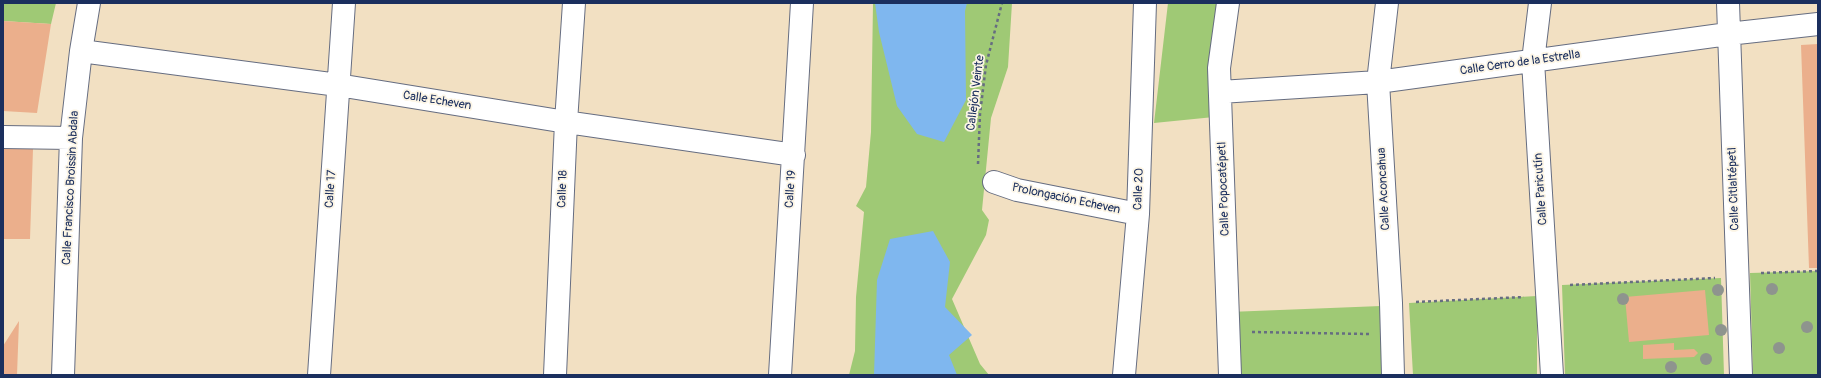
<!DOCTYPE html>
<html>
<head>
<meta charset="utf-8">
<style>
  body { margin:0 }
  #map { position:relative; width:1821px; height:378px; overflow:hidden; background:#f2e0c2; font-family:Pangolin,sans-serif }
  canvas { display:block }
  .frame { position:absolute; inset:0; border:4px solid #1b2f5e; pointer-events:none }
</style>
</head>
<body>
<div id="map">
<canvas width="1821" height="378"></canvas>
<div class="frame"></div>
</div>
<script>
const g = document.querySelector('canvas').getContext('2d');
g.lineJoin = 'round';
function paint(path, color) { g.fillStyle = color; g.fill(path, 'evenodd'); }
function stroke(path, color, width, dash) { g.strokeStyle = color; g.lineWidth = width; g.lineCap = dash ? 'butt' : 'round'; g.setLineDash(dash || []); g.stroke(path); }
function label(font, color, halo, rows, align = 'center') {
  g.font = font + ' Pangolin,sans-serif'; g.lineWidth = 3.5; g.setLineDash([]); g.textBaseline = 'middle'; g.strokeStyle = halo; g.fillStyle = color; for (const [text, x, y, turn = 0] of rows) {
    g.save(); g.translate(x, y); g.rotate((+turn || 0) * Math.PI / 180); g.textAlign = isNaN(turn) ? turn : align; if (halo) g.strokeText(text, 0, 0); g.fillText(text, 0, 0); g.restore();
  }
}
paint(new Path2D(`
  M3,3h53l-5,21 -48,-3z
  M873,3h139l-4,64 -17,51 -9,92 7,10 -3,15 -34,64 28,65 9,11h-140l6,-24 1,-54 8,-85 -8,-6 10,-19 5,-55z
  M1168,3h56l-10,114 -60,6z
  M1818,271v104h-65l-3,-102z
  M1721,278l3,97h-159l-3,-90z
  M1537,296v79h-124l-4,-72z
  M1381,306l1,69h-151l-2,-63z`), '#9fc975');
paint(new Path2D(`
  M875,3h92l-2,8 1,89 -22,42 -27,-8 -20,-28 -18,-74z
  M933,231l17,31 -5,45 27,28 -23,20 8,20h-83l3,-95 13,-41z`), '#7fb7ef');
paint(new Path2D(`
  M3,21l48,3 -14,89 -34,-2z
  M1818,44v224h-9l-8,-223z
  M3,149h30l-3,90h-27z
  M1705,290l4,45 -80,7 -4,-45z
  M19,321l-2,54h-14v-29z
  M1674,343v7l20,-1 4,4 -4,4 -51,2v-14z`), '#ebaf8c');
const minor = new Path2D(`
  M1228,3l-9,65 11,307
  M1387,3l-9,79 13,221 2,72
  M1540,3l-7,58 19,314
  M1728,3l13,372
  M81,51l257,34 228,37 228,33
  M1220,92l158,-10 350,-48 90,-10
  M3,137l68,1
  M994,182l23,8 121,24
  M63,375l8,-237 10,-87 8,-48
  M319,375l25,-372
  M555,375l11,-253 8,-119
  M780,375l22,-372
  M1124,375l14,-161 7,-211`);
stroke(minor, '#666d81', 24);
stroke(new Path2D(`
  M978,164l2,-50 6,-49 16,-62
  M1761,273l57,-2
  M1570,285l145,-7
  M1416,302l108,-5
  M1252,332l117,2`), '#666d81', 2.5, [3, 3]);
stroke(minor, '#fff', 22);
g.fillStyle = '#8e948e';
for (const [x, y] of [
  [1772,289],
  [1718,290],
  [1623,299],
  [1807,327],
  [1721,330],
  [1779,348],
  [1706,359],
  [1671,367]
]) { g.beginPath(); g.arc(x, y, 6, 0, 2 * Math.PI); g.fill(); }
label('12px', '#1b2f5e', '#fcf5e5', [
  ["Calle Cerro de la Estrella",1520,63,-8],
  ["Callejón Veinte",976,93,-83],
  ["Calle Echeven",437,101,9],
  ["Calle Francisco Broissin Abdala",71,188,-87],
  ["Calle 17",331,189,-86],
  ["Calle 18",563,189,-88],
  ["Calle 19",791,189,-86],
  ["Calle 20",1139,189,-88],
  ["Calle Popocatépetl",1224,189,-92],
  ["Calle Aconcahua",1384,189,-93],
  ["Calle Paricutín",1541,189,-94],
  ["Calle Citlaltépetl",1734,189,-92],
  ["Prolongación Echeven",1066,199,12]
]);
</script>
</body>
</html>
